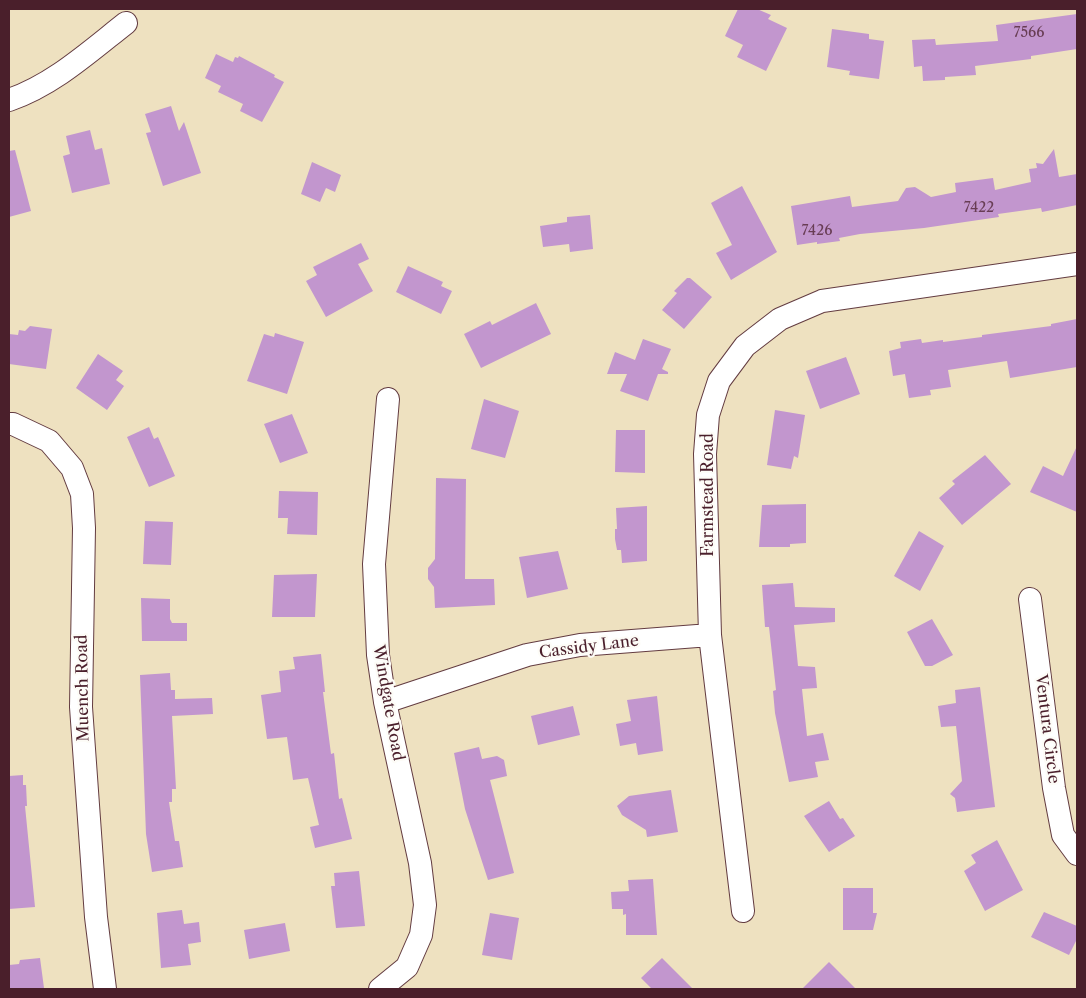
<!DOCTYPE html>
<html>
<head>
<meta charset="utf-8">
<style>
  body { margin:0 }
  #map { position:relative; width:1086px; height:998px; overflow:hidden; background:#eee1c0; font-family:"Libre Caslon Text",serif }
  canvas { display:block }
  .frame { position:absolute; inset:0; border:10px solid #4a1f2b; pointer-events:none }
</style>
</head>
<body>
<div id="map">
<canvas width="1086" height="998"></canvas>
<div class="frame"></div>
</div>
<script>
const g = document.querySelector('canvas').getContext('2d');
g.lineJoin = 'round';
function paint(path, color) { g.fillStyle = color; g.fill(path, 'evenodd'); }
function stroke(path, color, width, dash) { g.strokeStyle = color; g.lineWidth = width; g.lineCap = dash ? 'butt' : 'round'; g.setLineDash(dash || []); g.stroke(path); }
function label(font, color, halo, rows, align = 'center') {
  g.font = font + ' "Libre Caslon Text",serif'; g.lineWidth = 4.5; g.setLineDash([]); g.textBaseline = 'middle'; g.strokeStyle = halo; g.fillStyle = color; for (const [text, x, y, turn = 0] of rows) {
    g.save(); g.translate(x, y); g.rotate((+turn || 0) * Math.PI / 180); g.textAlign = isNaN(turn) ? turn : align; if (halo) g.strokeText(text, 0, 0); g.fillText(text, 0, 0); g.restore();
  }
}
paint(new Path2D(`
  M738,9h19l14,6 -3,4 19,9 -21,43 -29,-14 6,-12 -18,-9z
  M1077,14v35l-46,7v3l-56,7 1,9 -31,2v3l-22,1 -1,-15 -8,1 -2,-27 23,-1 1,6 62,-4 -2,-16z
  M832,29l37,5v5l15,2 -5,38 -30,-4 1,-4 -23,-4z
  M216,54l17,8 2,-5 3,1 1,-2 36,19 -1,2 10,5 -22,40 -22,-11 3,-7 -25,-12 3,-6 -16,-8z
  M171,106l8,25 5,-9 17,51 -38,13 -17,-53 5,-1 -6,-18z
  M90,130l5,20 7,-2 8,36 -38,9 -9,-37 7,-2 -4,-18z
  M1054,149l5,28 18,-3v31l-35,7 -1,-4 -43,6 1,3 -75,11 -64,6 -21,4 1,3 -23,3v-2l-20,3 -6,-39 59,-10 2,11 46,-6 8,-13 9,-1 16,10 25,-5 -1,-9 38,-5 2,12 36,-8 -2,-13 8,-1 -1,-5 7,1z
  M15,150l16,61 -22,6v-66z
  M312,162l29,13 -6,17 -9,-4 -6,14 -19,-8z
  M742,186l35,66 -46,28 -15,-27 16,-8 -21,-42z
  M590,215l3,34 -23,3 -1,-8 -26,3 -3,-21 27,-4v-5z
  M361,243l8,16 -11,5 15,27 -47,26 -20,-36 11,-6 -4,-8z
  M408,266l35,16 -2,4 11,5 -11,23 -45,-22z
  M687,278h3l22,19 -28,32 -22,-19 15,-17 -3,-2z
  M536,303l15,31 -70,34 -17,-34 26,-13 2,4z
  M1077,319v48l-67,11 -3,-17 -59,9 3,17 -21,3 1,5 -22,3 -4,-24 -12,2 -4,-25 12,-3 -1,-6 21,-3 1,4 21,-3v2l39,-5v-2l69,-9v-2z
  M30,326l22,3 -6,40 -37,-5v-30l9,1 1,-5 6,1z
  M275,333l29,9 -17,52 -40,-13 17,-47 10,3z
  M643,339l28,10 -9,20 6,3v2h-10l-10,27 -28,-10 7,-17h-20l8,-22 20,8z
  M98,354l25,17 -7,9 8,6 -17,24 -31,-22z
  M846,357l14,37 -40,15 -14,-38z
  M484,399l35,12 -14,47 -34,-9z
  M775,410l30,5 -7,43 -4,-2 -3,13 -24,-4z
  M292,414l16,39 -28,10 -16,-39z
  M149,427l5,12 4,-2 17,39 -26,11 -22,-50z
  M616,430h29v43l-30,-1z
  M1077,446v66l-47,-20 13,-26 20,10z
  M985,455l26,29 -49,41 -23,-27 16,-14 -3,-3z
  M436,478l30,1 -1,100h29l1,26 -60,3 -1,-21 -6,-8v-11l7,-9z
  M279,491l39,1 -1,43 -30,-1 1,-16h-10z
  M806,504v39l-16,1v3h-31l3,-42z
  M647,506v55l-25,2 -1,-13h-4l-2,-11v-10h2l-1,-21z
  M145,521l28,1 -2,43 -28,-1z
  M919,531l25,15 -24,45 -26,-15z
  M558,551l10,38 -41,9 -8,-41z
  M317,574l-2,43h-43l2,-42z
  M793,583l2,24 40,1v14l-41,3 4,41 17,1 2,21 -15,1 5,47 16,-3 6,27 -14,2 3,15 -29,5 -14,-69 -2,-22 3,-1 -7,-63h-4l-3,-42z
  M141,598l29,1v20l2,4h15v18h-45z
  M932,619l21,36 -21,11h-7l-18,-34z
  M321,654l4,38h-2l8,62 3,-1 5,46 3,-1 10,41 -37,9 -5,-21 9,-2 -11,-47 -15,2 -6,-43 -20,2 -6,-44 20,-3 -2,-21 16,-2 -2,-12z
  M170,673l1,17h4v9l37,-1 1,16 -41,2 4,73h-4v13h-3l6,39h4l4,26 -31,5 -6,-38 -6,-159z
  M980,687l15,120 -38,5 -2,-14 -5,-4 12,-13 -6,-55 -15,1 -3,-21 18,-3 -1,-13z
  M657,696l6,55 -25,4 -2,-12 -16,3 -4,-22 15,-3 -4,-21z
  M573,706l7,29 -42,10 -7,-29z
  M479,747l3,12 15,-3 7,4 3,16 -17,4 24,93 -26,7 -23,-71 -11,-56z
  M23,775v10h3l1,21h-2l10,101 -26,2v-133z
  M671,790l7,42 -31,5 -1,-7 -24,-15 -5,-9 12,-10z
  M829,801l11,18 3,-1 12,18 -26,16 -25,-36z
  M997,840l26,50 -38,21 -21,-40 12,-8 -5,-8z
  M359,871l6,55 -29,2 -5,-42h4l-1,-13z
  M653,879l4,56h-31v-21l-3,1v-6h-11l-1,-17 18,-1 -1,-11z
  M843,888h30v25h4l-4,17h-30z
  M182,910l2,14 15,-2 2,20 -13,2 3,21 -30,3 -4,-55z
  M1044,912l33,14v13l-8,16 -38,-18z
  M490,913l29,5 -7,42 -30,-5z
  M285,923l5,28 -41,8 -5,-29z
  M40,958l4,30 -35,1v-24l10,-1 1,-4z
  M662,958l31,31h-41l-11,-11z
  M829,962l27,27h-54z`), '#c296ce');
const minor = new Path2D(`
  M9,100c44,-15 80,-48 117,-77
  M9,424h4l36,17 23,27 10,26 2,34 -3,179 15,210 9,72
  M1030,599l24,189 9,47 14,19
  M385,702l142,-47 53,-10 130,-10
  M743,911l-33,-276 -5,-181 3,-39 11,-34 26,-35 35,-27 42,-18 255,-37
  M380,989l27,-22 14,-32 4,-30 -5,-42 -35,-161 -7,-47 -4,-91 14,-165`);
stroke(minor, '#633c41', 24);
stroke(minor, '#fff', 22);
label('14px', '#683d54', null, [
  ["7566",1029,33],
  ["7422",979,208],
  ["7426",817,231]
]);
label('16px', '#4a1f2b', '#fdfcf7', [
  ["Farmstead Road",708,495,-90],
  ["Cassidy Lane",589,647,-7],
  ["Muench Road",83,688,-91],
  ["Windgate Road",388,703,80],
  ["Ventura Circle",1047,729,83]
]);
</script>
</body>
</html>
